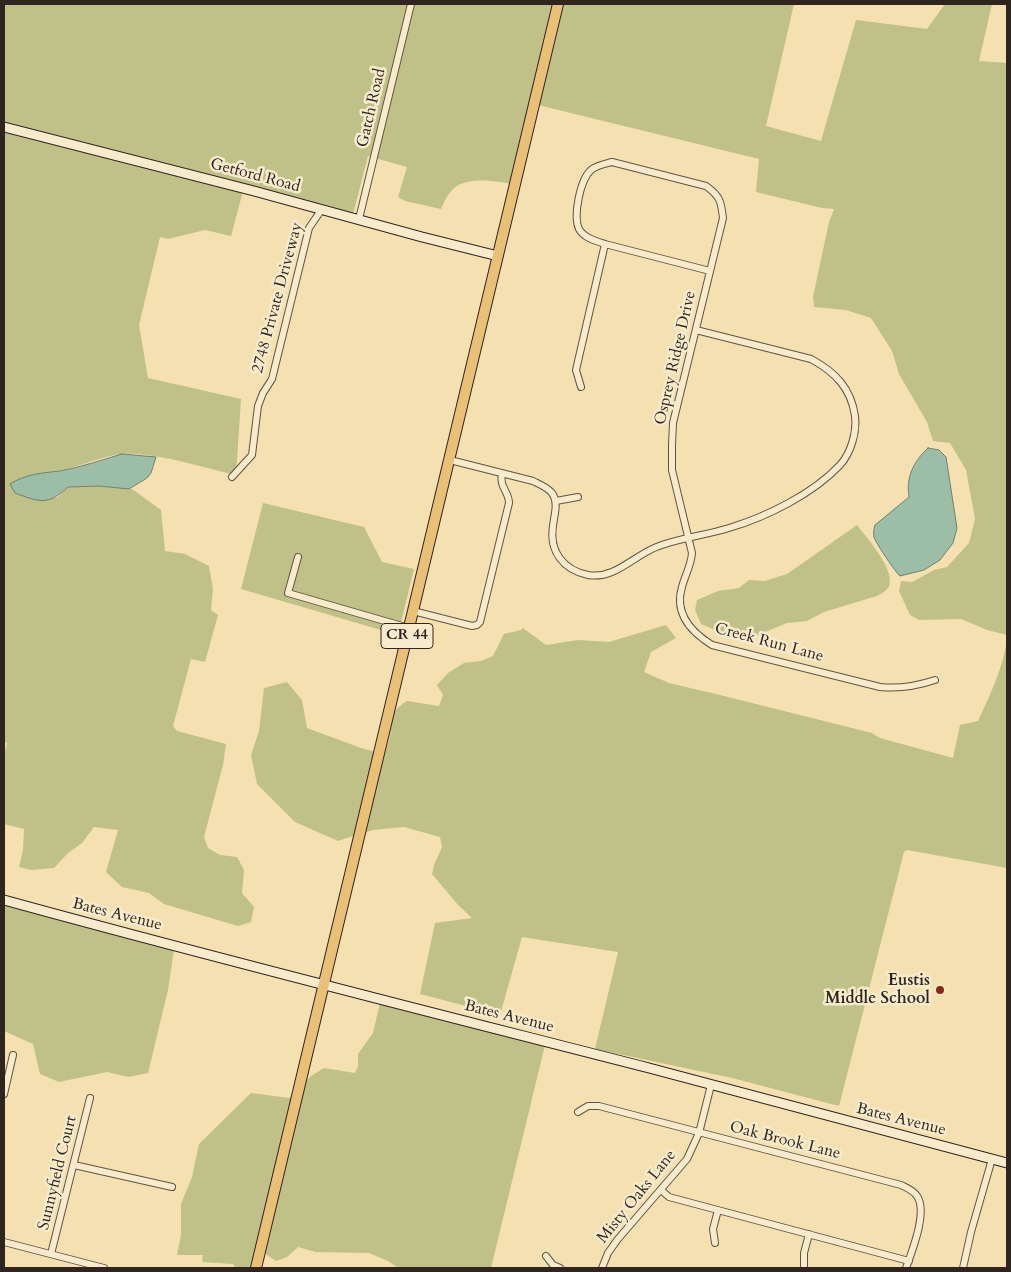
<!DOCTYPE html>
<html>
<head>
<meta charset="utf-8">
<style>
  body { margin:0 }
  #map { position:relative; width:1011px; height:1272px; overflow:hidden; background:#f4e0b1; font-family:Cardo,serif }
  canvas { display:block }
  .frame { position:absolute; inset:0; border:5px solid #30241e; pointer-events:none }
</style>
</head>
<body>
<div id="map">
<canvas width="1011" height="1272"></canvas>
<div class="frame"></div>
</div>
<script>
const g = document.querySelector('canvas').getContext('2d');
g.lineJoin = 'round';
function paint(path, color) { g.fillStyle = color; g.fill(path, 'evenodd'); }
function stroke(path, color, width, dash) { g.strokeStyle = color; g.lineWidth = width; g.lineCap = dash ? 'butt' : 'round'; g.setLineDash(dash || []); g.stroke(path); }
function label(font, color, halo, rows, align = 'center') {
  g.font = font + ' Cardo,serif'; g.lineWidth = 5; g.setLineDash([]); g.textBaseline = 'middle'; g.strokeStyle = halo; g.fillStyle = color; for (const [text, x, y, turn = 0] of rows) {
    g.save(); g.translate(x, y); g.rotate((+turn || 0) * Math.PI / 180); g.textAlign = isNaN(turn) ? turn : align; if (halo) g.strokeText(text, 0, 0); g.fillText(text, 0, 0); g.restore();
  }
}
paint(new Path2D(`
  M4,4h551l-43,180c-15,-3 -42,-7 -55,2 -8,5 -12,14 -16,23l-36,-8 -7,-4 9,-30 -39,-11 -15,58 -349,-91z
  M562,4h232l-28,122 55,15 35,-121 71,9 18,-25h47l-13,57 28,2v572l-20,-5 -26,-11 -42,1 -9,-5 -11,-24 2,-10 11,1 22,-12 13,-3 22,-24 6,-24 -9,-49 -16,-27 -17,-2 -6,-19 -28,-48 -7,-23 -21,-33 -25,-8 -32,-3 -1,-10 16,-75 5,-13 -12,-1 -66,-16 3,-33 -221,-54z
  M4,130l239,61 -12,45 -26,-6 -37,9 -8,-2 -21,88 9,53 93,21 -5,76c-31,-7 -84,-24 -114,-21 -19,2 -41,12 -60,16 -18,4 -35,4 -51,14l46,14 11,-11 31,-1 33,3 29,21 4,41 20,3 24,12 4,23 -2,21 7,5 -13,47 -14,-3 -18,67 4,5 49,13 -3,21 -19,72 4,11 12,7 17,2 7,13 -2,23 12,14 -3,15 -13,4 -74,-22 -15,-11 -27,-6 -16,-15 12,-42 -24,-3 -12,16 -14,10 -14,15 -23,2 -12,-3 4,-17 1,-21 -20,-5v-68l3,-13 -3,-1z
  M263,503l101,24 18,35 32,7 -16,66 -157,-46z
  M857,525c9,12 39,45 32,61 -2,5 -7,7 -12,10l-53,16 -17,9 -20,2 -39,16 -31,-8 -16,-7 -6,-14 2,-10 21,-9 21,-3 10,-8 16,1 22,-7z
  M666,625l10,13 -25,14 -7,20 25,11 51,12 152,38 8,5 73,20 7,-33 18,-4c12,-26 26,-55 29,-83v230l-100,-18 -3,2 -65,254 -107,-28 -137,-29 23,-97 -96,-15 -22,78 -80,-21 15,-71 37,-5 -14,-13 -26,-31 2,-9 8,-18 -2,-10 -36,-10 -31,3 -10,3 19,-80h3c2,-7 5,-15 6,-23 2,-17 1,-19 16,-29l32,5 4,-11 -6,-10 11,-12 16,-10 17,-2 12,-5 11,-22 17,-4 2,-2 23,17 32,-5 31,2z
  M287,682l15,18 5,28 54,20 15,4 -20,83 -18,6 -43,-19 -38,-38 -6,-29 8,-24 5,-43z
  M4,904l170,45 -6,41 -20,83 -20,4 -21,-5 -48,10 -19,-8 -7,-30 -29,-13z
  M380,1003l165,42 -54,223h-93l-10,-7 -19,-8 -53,-1 -18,-5 -11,10 -11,4 -12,-8 39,-169 8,-8 13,-8 31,5 3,-7v-12l15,-21z
  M251,1093l38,5 6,-5 -43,175h-17l-2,-4 -31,-2 1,-7h-26l4,-20v-31l11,-27 7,-33z`), '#c0c188');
const water = new Path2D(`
  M928,448l11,2 7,7 11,71 -4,15 -13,17 -16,10 -24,6c-4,-3 -25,-34 -26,-39 -1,-4 0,-8 1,-12l34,-28c-3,-20 4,-35 19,-49z
  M122,454l34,3 -5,16 -4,5 -18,11 -30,-3 -31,1c-20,19 -29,15 -53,6l-5,-9c16,-10 32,-11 50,-13 21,-4 42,-11 62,-17z`);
paint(water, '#9dbea6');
stroke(water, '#718070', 1);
const street = new Path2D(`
  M359,219l52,-215
  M710,271l-105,-27c-9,-3 -21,-6 -26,-15 -6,-13 1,-49 12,-59 6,-5 13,-6 21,-8l94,24c14,10 15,15 17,32l-50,205 -1,22v25l20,83c-1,13 -7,22 -10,34 -8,26 9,45 30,58l168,42c20,2 37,-1 55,-7
  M581,387l-5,-17 29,-126
  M450,460l83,21c6,3 14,6 19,12 7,10 2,22 1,33 -4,25 10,44 35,49 27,5 47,-21 71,-29 22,-8 47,-11 70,-18 37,-11 84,-34 111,-63 11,-12 17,-33 15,-49 -4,-28 -20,-44 -44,-57l-115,-29
  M232,477l20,-22 6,-49 5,-13 9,-14 37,-151 13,-19
  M556,501l22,-4
  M298,557l-10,36 121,35
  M413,611l59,15 5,-1 3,-3 29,-119c0,-12 -10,-15 -7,-30
  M4,1094l9,-39
  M578,1112l10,-6h11l302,79c6,3 12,5 16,11 11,16 -5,55 -11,72
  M74,1165l98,22
  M661,1190l8,7 240,64
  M4,1242l100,26
  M715,1243l-2,-14 5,-19
  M51,1254l39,-156
  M546,1256l7,9 7,3
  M804,1266v-13l5,-19
  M602,1268l6,-15 10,-14 69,-80 12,-26 12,-48
  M963,1268l8,-36 21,-73`);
const secondary = new Path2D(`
  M4,127l250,64 168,46 76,19
  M4,900c214,59 430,113 645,168 120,31 239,64 358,95`);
const primary = new Path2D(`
  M256,1268l302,-1264`);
stroke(street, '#615343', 8);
stroke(secondary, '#30241e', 11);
stroke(primary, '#30241e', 12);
stroke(street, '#f8ebcc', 6);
stroke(secondary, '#f8ebcc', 9);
stroke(primary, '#eac078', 10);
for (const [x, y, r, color] of [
  [940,990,5,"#8f2418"]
]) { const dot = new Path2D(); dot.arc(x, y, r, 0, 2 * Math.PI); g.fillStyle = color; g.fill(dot); stroke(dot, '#f8ebcc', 2); }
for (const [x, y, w] of [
  [407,636,52]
]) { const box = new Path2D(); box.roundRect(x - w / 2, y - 12.5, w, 25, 4); g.fillStyle = '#f8ebcc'; g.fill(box); stroke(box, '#30241e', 1); }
label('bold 15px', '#30241e', null, [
  ["CR 44",407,636]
]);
label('16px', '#30241e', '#f8ebcc', [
  ["Gatch Road",372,108,-77],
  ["Getford Road",255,176,15],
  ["2748 Private Driveway",278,298,-75],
  ["Osprey Ridge Drive",676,358,-77],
  ["Creek Run Lane",769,643,15],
  ["Bates Avenue",117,915,14],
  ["Bates Avenue",509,1017,14],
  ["Bates Avenue",901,1120,14],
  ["Oak Brook Lane",785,1141,14],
  ["Sunnyfield Court",58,1173,-76],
  ["Misty Oaks Lane",637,1197,-51]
]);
label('bold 16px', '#30241e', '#f8ebcc', [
  ["Eustis",930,981],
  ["Middle School",930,999]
], 'right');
</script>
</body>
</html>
